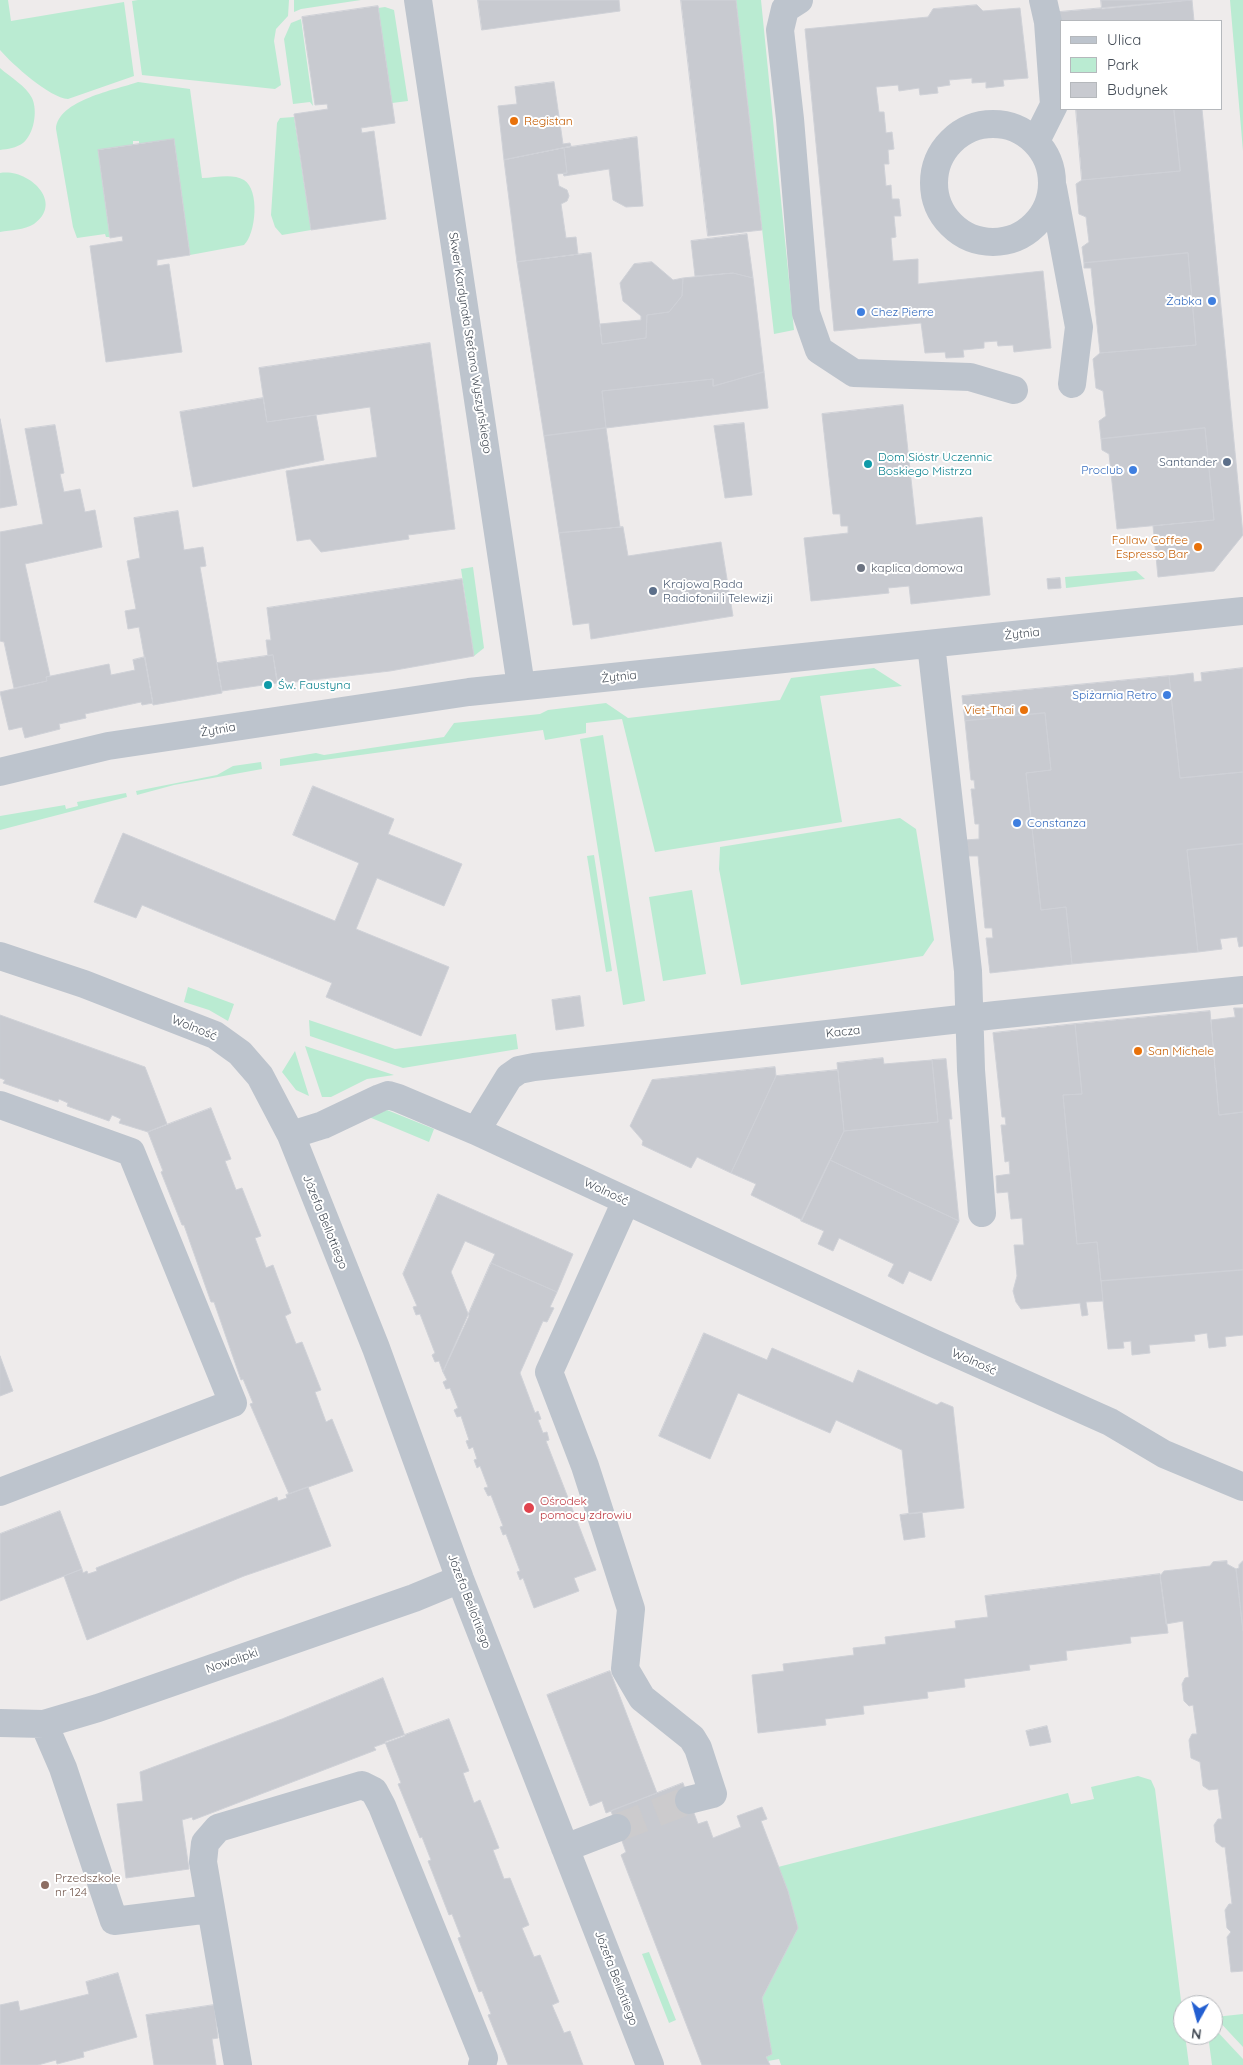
<!DOCTYPE html>
<html>
<head>
<meta charset="utf-8">
<style>
  body { margin:0 }
  #map { position:relative; width:1243px; height:2065px; overflow:hidden; background:#eeebeb; font-family:Quicksand,sans-serif }
  canvas { display:block }
  .legend { position:absolute; left:1060px; top:20px; width:162px; height:90px; box-sizing:border-box; background:#fff; border:1px solid #b5b8bc; margin:0; padding:6px 9px; list-style:none; font-size:15px; color:#454d57 }
  .legend li { display:flex; align-items:center; gap:10px; height:25px }
  .legend b { width:25px; border:1px solid #b5b8bc }
  .north { position:absolute; left:1173px; top:1995px; width:50px; height:50px; box-sizing:border-box; background:#fff; border:1px solid #b5b8bc; border-radius:50%; rotate:187deg; font-size:14px; font-weight:700; line-height:20px; text-align:center; color:#454d57 }
  .north::after { content:''; display:block; margin:auto; width:18px; height:22px; background:#235fd1; clip-path:polygon(50% 0,100% 100%,50% 72%,0 100%) }
</style>
</head>
<body>
<div id="map">
<canvas width="1243" height="2065"></canvas>
<ul class="legend">
<li><b style="height:6px;background:#bdc4cd"></b>Ulica</li>
<li><b style="height:14px;background:#baebd2"></b>Park</li>
<li><b style="height:14px;background:#c8cad0"></b>Budynek</li>
</ul>
<div class="north">N</div>
</div>
<script>
const g = document.querySelector('canvas').getContext('2d');
g.lineJoin = 'round';
function paint(path, color) { g.fillStyle = color; g.fill(path, 'evenodd'); }
function stroke(path, color, width, dash) { g.strokeStyle = color; g.lineWidth = width; g.lineCap = dash ? 'butt' : 'round'; g.setLineDash(dash || []); g.stroke(path); }
function label(font, color, halo, rows, align = 'center') {
  g.font = font + ' Quicksand,sans-serif'; g.lineWidth = 4; g.setLineDash([]); g.textBaseline = 'middle'; g.strokeStyle = halo; g.fillStyle = color; for (const [text, x, y, turn = 0] of rows) {
    g.save(); g.translate(x, y); g.rotate((+turn || 0) * Math.PI / 180); g.textAlign = isNaN(turn) ? turn : align; if (halo) g.strokeText(text, 0, 0); g.fillText(text, 0, 0); g.restore();
  }
}
paint(new Path2D(`
  M0,0h8l3,21 113,-19 10,74 -66,23c-18,-1 -56,-35 -68,-49z
  M138,0h151l-1,16 -12,13 -2,12 7,44 -6,4 -133,-14 -10,-74z
  M294,0h67l-60,9 -7,3z
  M736,0h25l33,330 -20,4z
  M1230,0h13v151z
  M385,7l9,3 14,91 -16,2 -14,-95z
  M301,19l12,87 -3,-4 -17,2 -9,-65 7,-16z
  M0,68c10,9 26,18 32,30 6,13 2,36 -9,45 -7,5 -15,6 -23,7z
  M138,82l52,7 12,89c13,0 30,-5 42,2 16,10 12,54 0,65l-54,10 -16,-115 -35,4v-3h-6v4l-35,5 12,87h-4l-1,-3 -28,4 -4,-11 -17,-98c2,-29 59,-39 82,-47z
  M294,117l17,113 -29,5 -7,-8 -4,-12 6,-92 3,-5z
  M0,173c28,-5 65,29 34,51 -10,6 -23,6 -34,8z
  M473,567l11,81 -10,8 -13,-87z
  M1136,571l9,8 -79,9 -1,-11z
  M874,668l28,18 -82,10 22,126 -187,30 -33,-133 -36,4v10l-41,7 -2,-10 -263,36v-7l36,-6 8,2 120,-18 10,-14 86,-9 8,-4 58,-7 22,15 152,-18 11,-22z
  M603,735l42,266 -22,4 -43,-266z
  M261,762l1,7 -88,16 -37,10 -1,-4 81,-16 16,-9z
  M126,793l1,4 -127,33v-14l65,-11 1,4 12,-3 -1,-4z
  M900,818l16,11 18,111 -11,16 -182,29 -22,-116 1,-22z
  M594,855l18,116 -6,1 -19,-116z
  M692,890l14,84 -43,7 -14,-84z
  M188,987l46,17 -6,17 -19,-11 -25,-8z
  M309,1020l86,29 121,-15 2,15 -115,19 -93,-32z
  M305,1046l89,29 -27,4 -36,18h-9z
  M295,1051l14,45 -13,-6 -14,-18z
  M387,1110l47,19 -5,13 -60,-25z
  M1138,1776l13,4 4,9 28,228v18h2l4,30h-408l-2,-6 -11,2 -2,-4 6,-3 -10,-56 36,-70 -10,-37 -10,-24 290,-74 3,11 23,-5 -3,-12z
  M649,1952l27,68 -7,3 -27,-69z
  M1243,2014v33l-28,-30z
  M1213,2027l30,32v6h-31l-4,-30h5z`), '#baebd2');
const building = new Path2D(`
  M478,0h141l1,11 -138,19z
  M681,0h55l26,230 -54,6z
  M1101,0h91l-90,9z
  M1192,0l2,21h-132v19l-3,-28z
  M977,5l6,6 37,-3 8,70 -25,2 1,6 -18,2v-6l-14,1v-5l-23,2 1,5 -13,2 1,6 -18,2 -1,-7 -20,3 -1,-6 -22,2 3,25h5l2,21 6,-1 2,17 -6,1 1,14h-5l2,22 5,-1 1,14h7l2,17h-7l2,21 -5,1 2,23 25,-2v25l125,-13 8,77 -37,4 -1,-7 -15,1 -1,-5 -13,1v6l-21,2 1,7 -18,1 -1,-6 -20,1 -4,-30 -87,8 -29,-302 123,-12 5,-8z
  M378,6l17,117 -34,5 1,5 12,-2 12,88 -75,11 -17,-116 34,-5 -1,-5 -12,1 -13,-88z
  M554,82l9,62 7,-1 1,3 -67,14 -6,-54 19,-2 -2,-17z
  M1076,109h98l6,62 -98,9z
  M1174,109h28l41,426 -29,36 -56,6 -5,-51 61,-6 -9,-92 -104,11 -2,-18 7,-5 -3,-25 -7,-3 -3,-29 7,-6 96,-8 -8,-92 -104,10 -2,-16 7,-5 -3,-25 -7,-3 -3,-30 6,-4 98,-9z
  M637,137l6,69 -17,1 -13,-7 -4,-31 -45,7 -1,-3h4l-3,-25z
  M174,139l16,116 -33,5v6l12,-2 13,88 -76,10 -16,-116 33,-5 -1,-5 -12,2 -12,-88z
  M564,148l3,25 -10,1 2,12 8,4 2,6 -2,5 -6,3 5,34 10,-1 2,17 -61,8 -13,-102z
  M747,234l6,44 -20,-5 -38,3 -4,-35z
  M591,253l11,91 44,-6 1,-23 22,-3 13,-16 1,-18 50,-5 20,5 11,94 -51,14v-7l-111,12 4,37 -62,8 -27,-174z
  M1188,253l8,92 -96,8 -9,-85h-7v-5z
  M652,262l21,18 10,-2 -1,18 -13,16 -22,3 -1,23 -44,6 -2,-20 41,-4v-4l-18,-15 -3,-18 14,-19z
  M430,343l25,186 -47,6 1,4 -88,13 -11,-13 -13,2 -11,-70 91,-14 -7,-50 -103,15 -8,-54z
  M764,372l4,36 -162,20 -4,-37 111,-12v7z
  M263,398l4,24 49,-7 8,45 -131,27 -13,-75z
  M903,405l13,120 66,-8 8,78 -79,9 -2,-18 -21,2 1,5 -78,8 -7,-63 44,-5v-7h-7l-1,-12h-7l-11,-100z
  M0,419l17,86 -17,3z
  M744,423l8,72 -27,3 -11,-72z
  M55,425l9,48 -4,1 4,18 16,-3 5,23 10,-2 7,37 -77,17 25,112 -4,1 1,4 -33,7 -10,-46 -4,-1v-109l43,-8 -18,-95z
  M606,428l14,99 -61,6 -15,-97z
  M1205,428l9,92 -97,9 -8,-75 -7,-4 -1,-11z
  M178,511l6,39 19,-3 3,19 -6,1 22,126 -69,12 -14,-78 -11,2 -3,-18 11,-2 -9,-48 13,-3 -6,-40z
  M623,527l5,29 93,-14 12,74 -142,23 -2,-16 -16,2 -14,-92z
  M1060,578l1,10 -13,1 -1,-10z
  M462,579l12,77 -84,15 -112,13 -5,-29 -5,1 -2,-16h5l-4,-32z
  M273,655l4,28 -55,8 -5,-28z
  M145,657l8,46 -11,2 -1,-3 -56,12 1,4 -27,6 1,5 -35,9 -3,-11 -13,3 -9,-38 47,-11 -1,-4 63,-13 2,11 24,-5 -2,-10z
  M1243,668v104l-63,6 -11,-102 24,-3 1,9 8,-1 -1,-8z
  M1169,676l11,102 63,-6v72l-56,6 11,102 -126,12 -6,-57 -25,3 -15,-137 25,-3 -6,-57 -80,8 -3,-25z
  M1045,713l6,57 -25,3 15,137 25,-3 6,57 -82,9 -4,-35h7l-1,-10h-7l-7,-72h-11l-2,-16 14,-1v-15h-4l-4,-35h4l-1,-9h-3l-6,-59z
  M313,786l81,33 -6,15 74,30 -18,42 -67,-28 -21,51 93,38 -28,69 -95,-39 6,-14 -190,-78 -6,13 -42,-16 29,-69 212,88 24,-58 -66,-28z
  M1243,844v102l-4,1 -2,-10 -17,2 2,10 -24,3 -11,-102z
  M580,996l4,30 -28,4 -4,-30z
  M1234,1008h9v104l-24,3 -8,-95 24,-3z
  M1210,1011l9,104 24,-3v158l-142,11 -4,-39 -20,2 -14,-149 19,-1 -7,-70z
  M0,1015l145,52 22,57 -19,8 -29,-9 2,-4 -9,-4 -3,6 -42,-15 1,-3 -9,-4 -1,3 -55,-19 2,-3 -5,-2z
  M1075,1024l7,70 -19,1 14,149 20,-2 6,59 -17,1 2,13 -6,1 -2,-13 -59,6 -5,-7 -3,-11 4,-15 -3,-31h10l-2,-27 -11,1 -3,-27 -11,1 -1,-17 14,-2 -1,-13 -4,1 -4,-37h5l-1,-8h-3l-9,-84z
  M883,1058l1,6 48,-4 6,62 -94,9 -7,-68z
  M946,1059l6,60h-3l10,102 -129,-61 14,-29 94,-9 -6,-62z
  M775,1067l1,9 -45,97 -34,-16 -6,11 -49,-23 1,-4 -13,-15 22,-46z
  M838,1070l6,61 -42,89 -51,-25 5,-11 -25,-11 45,-97z
  M211,1108l20,51 -6,2 11,29 6,-2 19,48 -6,2 11,30 7,-3 18,48 -6,3 11,28 6,-2 19,48 -6,2 11,30 6,-3 21,52 -64,23 -39,-90 3,-1 -10,-24 -2,1 -27,-78h-3l-27,-77h-2l-21,-53 2,-1 -15,-39z
  M830,1160l129,61 -28,60 -22,-10 -6,13 -15,-8 6,-12 -55,-26 -6,13 -15,-7 6,-13 -23,-10z
  M438,1194l135,60 -16,38 -66,-29 4,-9 -30,-13 -14,31 18,44 -26,56 -4,-11 -4,1 -3,-7 3,-2 -15,-39 -4,1 -3,-8 4,-1 -14,-32z
  M491,1263l66,29 -7,15 4,1 -7,14 -4,-1 -23,52 15,40 3,-2 3,8 -3,1 5,13 4,-1 2,8 -3,1 50,129 -22,8 5,13 -45,17 -11,-30 -3,2 -3,-8 3,-1 -14,-37 -3,1 -3,-8 3,-1 -12,-31 -3,1 -4,-8 4,-1 -8,-21 -3,2 -3,-8 3,-1 -4,-12 -4,2 -3,-8 3,-1 -8,-24 -4,1 -3,-7 4,-2 -8,-20 -4,1 -3,-7 4,-2 -4,-8z
  M1243,1270v65l-18,2 1,9 -17,2 -2,-15 -13,2 1,6 -46,4 1,8 -18,2 -1,-14 -8,1 1,6 -16,1 -7,-68z
  M704,1333l63,27 5,-12 81,35 5,-13 79,35 4,-3 12,5 11,101 -55,6 -7,-64 -66,-30 -6,13 -92,-40 -28,66 -51,-23z
  M0,1356l13,35 -13,5z
  M308,1487l23,59 -87,30 -157,64 -23,-64 18,-7 1,4 4,-2 1,3 9,-3 -1,-3 181,-71 1,4 9,-3 -1,-3z
  M60,1511l22,58 -82,32v-67z
  M922,1512l3,25 -21,3 -4,-25z
  M1227,1561v3l9,5 7,62v340l-12,1 -4,-35 4,-5 -4,-4 -2,-18 4,-6h3l-7,-57h-3l-6,-5 -2,-17 4,-6h4l-4,-30 -9,1 -6,-4 -3,-24 -9,-4 -2,-18 3,-6h5l-4,-29 -4,1 -5,-5 -2,-17 3,-6 4,-1 -6,-56 -17,3 -6,-48 4,-5 46,-5 3,-4z
  M1243,1561v70l-7,-62 3,-1v-3z
  M1160,1574l8,59 -38,4 1,6 -65,8 1,9 -38,5 1,5 -66,9 1,8 -38,5 1,6 -65,8 1,8 -39,5 1,6 -68,8 -6,-58 32,-4 -1,-7 71,-9 -1,-7 33,-4 -1,-7 71,-9 -1,-7 33,-4 -3,-21z
  M610,1671l47,122 -51,20 -4,-12 -12,5 -43,-111z
  M383,1678l22,58 -31,11 2,3 -183,70 -1,-3 -10,3 7,49 -63,9 -9,-74 26,-3 -3,-29 142,-53z
  M449,1719l20,52 -6,2 11,30 6,-3 19,48 -6,2 11,29 6,-1 19,47 -7,3 12,29 6,-2 19,47 -7,3 12,28 6,-2 13,34h-75l-20,-50 3,-1 -9,-23 -3,1 -21,-54 3,-1 -9,-23 -3,1 -21,-54 3,-1 -9,-23 -2,1 -22,-54 3,-1 -16,-41z
  M1047,1726l4,16 -21,4 -4,-15z
  M683,1783l15,41 9,-3 6,17 28,-11 -4,-11 25,-9 5,12 -6,2 27,70 10,37 -36,70 10,56 -6,3 4,8h-68l-81,-210 5,-3 -15,-41z
  M118,1973l19,64 -54,15 1,5 -27,7 -1,-4 -18,5h-38v-60l18,-4 2,10 69,-17 -3,-12z
  M214,2005l4,33 -6,1 4,26h-62l-8,-50z`);
paint(building, '#c8cad0');
stroke(building, '#cfd1d7', 1);
stroke(new Path2D(`
  M617,1828l72,-28`), '#cccbcd', 28, [28, 14]);
stroke(new Path2D(`
  M418,0l103,686
  M799,0l-14,9 -5,21 10,89 16,194 13,37 35,23 116,4 44,13
  M934 183a59 59 0 1 1 118 0a59 59 0 1 1-118 0Z
  M1036,141l18,-36 -6,-83 -5,-22
  M1053,188l26,139 -7,57
  M931,644l37,327 3,99 11,143
  M0,772l108,-26 361,-54 774,-81
  M0,956l84,28 131,51 25,18 20,23 31,59 85,213 84,231 190,486
  M0,1105l131,47 102,251 -233,89
  M476,1131l33,-54 10,-7 15,-3 462,-52 247,-25
  M291,1135l32,-10 57,-27 8,-3 10,3 78,33 457,212 177,79 54,32 79,33
  M626,1201l-77,171 36,94 46,143 -6,60 17,29 50,40 6,10 15,46 -24,6
  M0,1723l44,1 54,-16 316,-110 46,-19
  M44,1724l19,44 51,153 96,-12
  M565,1848l52,-20
  M238,2065l-35,-203 2,-19 13,-15 144,-43 12,6 8,15 102,252 -2,7`), '#bdc4cd', 28);
for (const [x, y, r, color] of [
  [514,121,5,"#e8710a"],
  [1212,301,5,"#3f7fe0"],
  [861,312,5,"#3f7fe0"],
  [1227,462,5,"#5c6f8a"],
  [868,464,5,"#0f9aa8"],
  [1133,470,5,"#3f7fe0"],
  [1198,547,5,"#e8710a"],
  [861,568,5,"#6b7280"],
  [653,591,5,"#5c6f8a"],
  [268,685,5,"#0f9aa8"],
  [1167,695,5,"#3f7fe0"],
  [1024,710,5,"#e8710a"],
  [1017,823,5,"#3f7fe0"],
  [1138,1051,5,"#e8710a"],
  [529,1508,6,"#e0444e"],
  [45,1885,5,"#8d6e63"]
]) { const dot = new Path2D(); dot.arc(x, y, r, 0, 2 * Math.PI); g.fillStyle = color; g.fill(dot); stroke(dot, '#fff', 2); }
label('12px', '#c56008', '#fff', [
  ["Registan",524,121],
  ["Follaw Coffee",1188,540,"right"],
  ["Espresso Bar",1188,554,"right"],
  ["Viet-Thai",1014,710,"right"],
  ["San Michele",1148,1051]
], 'left');
label('12px', '#366cbe', '#fff', [
  ["Żabka",1202,301],
  ["Chez Pierre",871,312,"left"],
  ["Proclub",1123,470],
  ["Spiżarnia Retro",1157,695],
  ["Constanza",1027,823,"left"]
], 'right');
label('12px', '#454d57', '#fff', [
  ["Skwer Kardynała Stefana Wyszyńskiego",470,343,81],
  ["Żytnia",1022,634,-6],
  ["Żytnia",619,677,-6],
  ["Żytnia",218,730,-10],
  ["Wolność",194,1028,22],
  ["Kacza",843,1032,-6],
  ["Wolność",606,1192,25],
  ["Józefa Bellottiego",325,1222,68],
  ["Wolność",974,1362,24],
  ["Józefa Bellottiego",469,1601,69],
  ["Nowolipki",232,1661,-19],
  ["Józefa Bellottiego",616,1978,69]
]);
label('12px', '#0d838f', '#fff', [
  ["Dom Sióstr Uczennic",878,457],
  ["Boskiego Mistrza",878,471],
  ["Św. Faustyna",278,685]
], 'left');
label('12px', '#4e5e75', '#fff', [
  ["Santander",1217,462],
  ["Krajowa Rada",663,584,"left"],
  ["Radiofonii i Telewizji",663,598,"left"]
], 'right');
label('12px', '#5b616d', '#fff', [
  ["kaplica domowa",871,568]
], 'left');
label('12px', '#be3a42', '#fff', [
  ["Ośrodek",540,1501],
  ["pomocy zdrowiu",540,1515]
], 'left');
label('12px', '#785e54', '#fff', [
  ["Przedszkole",55,1878],
  ["nr 124",55,1892]
], 'left');
</script>
</body>
</html>
